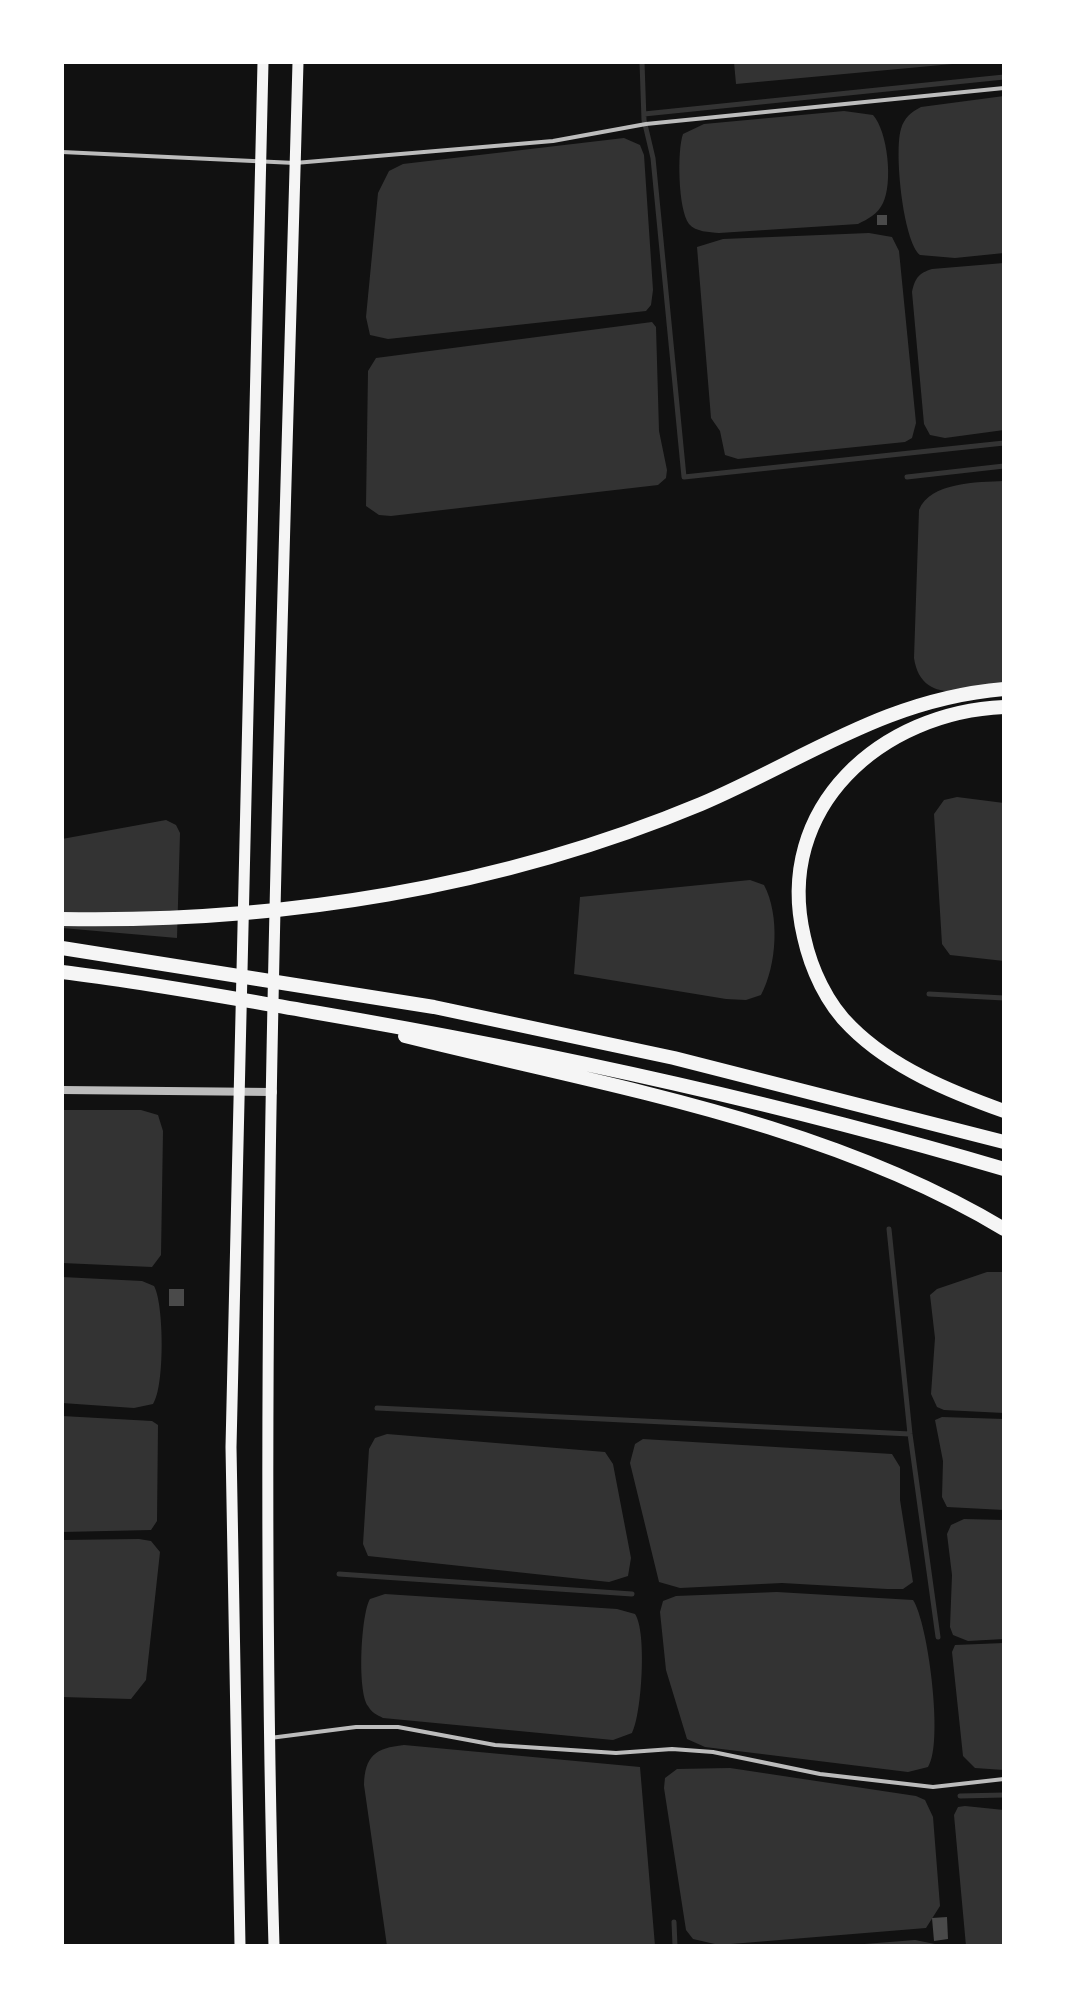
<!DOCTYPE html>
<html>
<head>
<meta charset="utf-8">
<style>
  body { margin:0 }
  #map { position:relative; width:1066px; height:2008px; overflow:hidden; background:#111; font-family:Signika,sans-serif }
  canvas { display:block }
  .frame { position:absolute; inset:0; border:64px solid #fff; pointer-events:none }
</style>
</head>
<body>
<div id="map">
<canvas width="1066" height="2008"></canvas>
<div class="frame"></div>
</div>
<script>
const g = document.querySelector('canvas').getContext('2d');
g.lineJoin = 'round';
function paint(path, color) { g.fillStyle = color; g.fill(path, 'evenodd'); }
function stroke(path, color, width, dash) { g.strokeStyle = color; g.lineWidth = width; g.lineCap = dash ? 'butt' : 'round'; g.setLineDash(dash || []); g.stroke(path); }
paint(new Path2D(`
  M734,62h240l-238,22z
  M1004,96v157l-49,5 -35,-3c-17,-14 -26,-104 -19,-126 3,-11 10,-17 20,-22z
  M844,111l29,4c15,17 20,68 10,88 -5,11 -15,16 -25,21l-139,9c-10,-1 -23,-1 -30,-9 -11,-14 -12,-74 -6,-90l21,-10z
  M624,138l16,7 4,10 9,135 -2,15 -5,6 -258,28 -18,-4 -4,-18 12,-124 11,-22 14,-7z
  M869,233l23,4 7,14 17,172 -4,15 -7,4 -167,17 -13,-4 -5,-24 -9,-13 -14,-171 26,-8z
  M1004,263v167l-59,8 -15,-3 -6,-11 -12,-132c3,-14 7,-19 20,-23z
  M652,322l4,5 3,104 8,39 -1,8 -8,7 -267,31 -12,-1 -13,-9 2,-135 8,-13z
  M1004,481v204c-35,5 -83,21 -90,-27l5,-148c11,-28 59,-28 85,-29z
  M957,797l47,6v158l-54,-6 -8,-11 -8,-130 10,-14z
  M166,820l10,5 4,8 -3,105 -115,-10v-89z
  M750,880l14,5c16,30 13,80 -3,110l-15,5 -20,-1 -152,-25 6,-77z
  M62,1110h79l17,5 5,16 -2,124 -9,12 -90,-4z
  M987,1272h17v141l-60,-3 -7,-3 -6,-13 4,-56 -5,-43 7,-6z
  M62,1277l80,4 12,5c10,17 11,101 -1,118l-19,4 -72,-5z
  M62,1416l90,5 6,4 -1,96 -6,9 -89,2z
  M942,1417l62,2v91l-57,-3 -5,-10 1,-36 -8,-41z
  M387,1434l218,18 8,12 18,94 -3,18 -19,6 -241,-26 -5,-12 6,-95 6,-11z
  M643,1439l249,15 8,13v33l13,82 -10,7h-16l-105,-6 -102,5 -21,-6 -29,-119 5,-19z
  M964,1519l40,1v119l-36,2 -15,-6 -3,-8 2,-52 -5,-41 4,-9z
  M139,1539l12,2 9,11 -14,128 -15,19 -69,-2v-157z
  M777,1592l136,8c15,22 31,144 15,167l-20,5 -203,-25 -18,-8 -21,-69 -6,-58 3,-11 13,-5z
  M385,1594l232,15 18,5c12,17 7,100 -3,119l-19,7 -230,-22c-6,-3 -12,-6 -15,-12 -11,-15 -7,-92 2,-107z
  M1004,1643v127l-29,-2 -12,-12 -11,-104 3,-7z
  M404,1745l236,22 15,179h-268l-23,-161c1,-29 11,-37 40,-40z
  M730,1768l186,28 9,4 8,17 7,89 -14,22 -207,17 -26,-6 -7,-9 -22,-142 1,-10 12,-9z
  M965,1806l39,4v136h-38l-12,-131 4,-8z
  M915,1940l30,6h-106z`), '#333');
stroke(new Path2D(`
  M642,62l2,58 9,38 31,319 320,-34
  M644,114l360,-37
  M907,477l97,-11
  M929,994l75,4
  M889,1229l21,205 28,203
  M377,1408l533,26
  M339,1574l293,20
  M960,1796l44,-1
  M674,1922l1,24`), '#333', 5);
paint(new Path2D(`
  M877,215h10v10h-10z
  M169,1289h15v17h-15z
  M947,1917l1,22 -14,2 -2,-23z`), '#4a4a4a');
stroke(new Path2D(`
  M62,152l233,11 258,-22 93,-17 358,-36
  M270,1738l86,-11h42l97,18 121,8 56,-4 41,3 107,22 113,13 71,-8`), '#bcbcbc', 4);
stroke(new Path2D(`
  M62,1090l211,2`), '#bcbcbc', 8);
stroke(new Path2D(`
  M240,1946l-9,-499 32,-1385
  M274,1946c-18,-627 7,-1257 24,-1884`), '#f5f5f5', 11);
stroke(new Path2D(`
  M1004,707c-122,5 -231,100 -200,230 7,32 23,67 47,90 41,41 100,65 153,84
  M62,919c217,4 438,-31 639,-115 105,-45 184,-105 303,-115
  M62,948l372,59 240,51 330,84
  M62,972c84,10 168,26 251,40 234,40 464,90 691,157
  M405,1036c201,50 419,85 599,193`), '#f5f5f5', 14);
</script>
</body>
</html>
